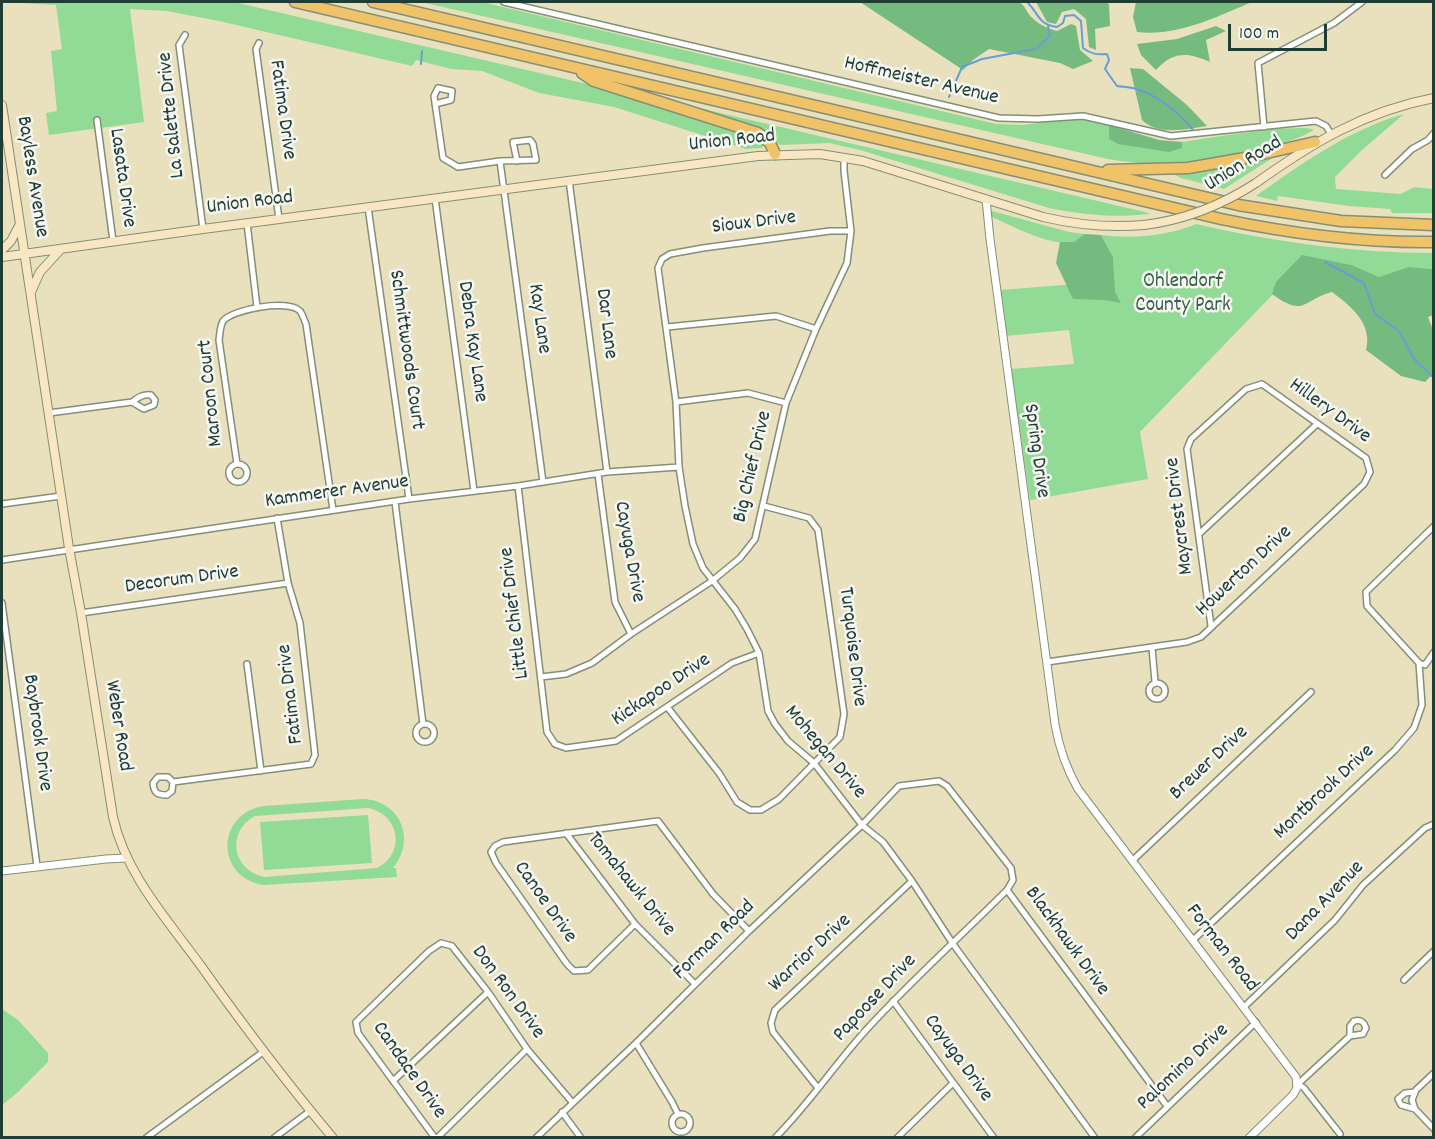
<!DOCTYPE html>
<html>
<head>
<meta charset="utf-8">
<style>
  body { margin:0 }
  #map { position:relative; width:1435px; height:1139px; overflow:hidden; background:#e9e1bd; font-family:Dekko,sans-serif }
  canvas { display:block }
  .frame { position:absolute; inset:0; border:3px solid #1f3d34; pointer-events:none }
  .scale { position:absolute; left:1228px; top:24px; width:99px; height:27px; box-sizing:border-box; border:3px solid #1f3d34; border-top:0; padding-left:8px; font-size:18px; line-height:21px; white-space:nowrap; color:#1f3d34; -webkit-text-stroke:4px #f6f6f2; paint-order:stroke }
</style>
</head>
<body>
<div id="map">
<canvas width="1435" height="1139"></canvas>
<div class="frame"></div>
<div class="scale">100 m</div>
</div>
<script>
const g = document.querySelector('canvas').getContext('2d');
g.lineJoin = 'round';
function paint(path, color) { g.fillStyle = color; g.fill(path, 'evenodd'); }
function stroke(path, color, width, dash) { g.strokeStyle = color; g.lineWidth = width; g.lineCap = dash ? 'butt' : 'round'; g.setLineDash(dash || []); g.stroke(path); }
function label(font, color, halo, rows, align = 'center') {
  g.font = font + ' Dekko,sans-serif'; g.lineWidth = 5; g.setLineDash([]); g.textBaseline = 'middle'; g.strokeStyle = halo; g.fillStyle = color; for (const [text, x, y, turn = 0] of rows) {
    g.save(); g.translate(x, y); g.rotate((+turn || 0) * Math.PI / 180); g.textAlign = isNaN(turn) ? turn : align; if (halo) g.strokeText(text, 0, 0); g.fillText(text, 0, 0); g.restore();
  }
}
paint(new Path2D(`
  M2,2h232l366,85 147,49 3,4 10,1 3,5 -1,2 -16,1 -132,-42 -75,-14 -57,-22 -31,-2 -35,-9 -4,6 -193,-45 -52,-10 -37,-2 14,113 -95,13 -3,-22 11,-2 -6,-60 11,-2 -6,-44z
  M421,2h61l514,122 26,1 53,-7 15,1 19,6v14l73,9v-6c20,-3 121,-20 132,-12 -21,12 -42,16 -65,21 -54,13 -86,17 -141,8z
  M682,104l463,108 5,2c-35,4 -67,1 -101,-6l-189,-58 -31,-7 -49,2 -15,-13z
  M1404,114l-42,36 -27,27 1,12 65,5 13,-7 19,2v24h-41l-2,-4 -41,-3 -71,-10 -1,5 -21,-5c45,-32 94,-67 148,-82z
  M1266,157l5,2 -47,30 -43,-11 -9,-5 41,-4z
  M992,211l77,21 16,2c-3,3 -8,7 -12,8 -22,5 -63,-17 -83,-26z
  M1196,224c79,18 157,29 237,29v16l-25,-2 -29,10 -27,-12 -43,-8 -169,175 8,47 -118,21 -19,-131 63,-5 -5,-34 -63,6 -6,-46 114,-9 -1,-24 -12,-22c31,4 67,1 95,-11z
  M363,799c37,1 54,41 30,69h3l1,9 -134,8c-48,-8 -47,-72 1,-79zM368,808c32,6 38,46 9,60l-113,9c-32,-7 -38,-46 -9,-61z
  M368,815l4,48 -108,7 -4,-48z
  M2,1009l16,11 30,33v9l-31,31 -15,12z`), '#92db97');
paint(new Path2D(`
  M860,2h159c5,3 6,6 9,11 7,10 18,15 29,18l14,-7 5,2 4,24 13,11 -20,8 -13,-6 -71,-14 -16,11 -10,10z
  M1036,2h69l4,2 1,22 -15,3 1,21 -7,-3 -3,-28 -12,-10 -12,3 -6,12 -9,-2z
  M1136,2h116c-36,15 -75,35 -115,30l-4,-15z
  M1216,26l10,5 -20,9 4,22c-22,-10 -37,-11 -54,8l-15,-15 -4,-11 40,-5z
  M1130,68l13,1 44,36 20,21c-20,3 -49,10 -65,-6z
  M1109,125l50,15 23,2v6l-13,4 -51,-8 -9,-5z
  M1085,234l16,1 12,22 2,35 6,11 -17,-3 -31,-1 -17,-36 4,-21h14z
  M1302,255l50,10 27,12 29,-10 25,2v46l-5,2 5,13v44l-8,8 -24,-6 -35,-26c7,-26 -15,-44 -34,-58 -30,8 -27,26 -60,2l4,-12z`), '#75bb80');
stroke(new Path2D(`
  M1027,2c12,11 10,22 30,25l6,-4 2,-7 9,-1 7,6 2,27c8,6 14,7 24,6l2,6 -4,9 12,17c6,1 13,1 19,3 22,6 43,24 57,41
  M2,3v-1
  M421,64l1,-13
  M949,97l13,-30 20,-8 54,-10 14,-13 -2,-10
  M1325,262l39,21 11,31 24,17 15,28 20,19`), '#679ed5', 2);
const minor = new Path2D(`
  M504,2l495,116 39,1 45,-3 88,20 145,-15 10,5 5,8
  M185,35l-6,10 24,184
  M259,43l-3,6 23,170
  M435,104l16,-4 1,-9 -14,-3 -4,8 9,62 15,9 42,-6 36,-1 -3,-16 -3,-4 -17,2 4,19
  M97,120l16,121
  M1264,127l-6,-64 76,-40 28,-21
  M500,161l43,321
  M1385,175l27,-26 16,-9 6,-7
  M569,180l38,292
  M435,198l39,293
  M368,207l41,292
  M247,223l10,84
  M851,231h-21l-127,17 -33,6 -8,5 -4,9 18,134 3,65 6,39 8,38 10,24 32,41 12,20 12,24 9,58 7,13 13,17 26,22 48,62 21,17 29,39 41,63 142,194
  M667,327l109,-11 40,13
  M676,402l72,-9 38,10
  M49,413l83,-11 12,7 10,-4 1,-5 -4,-5c-8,-1 -12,2 -19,7
  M237,464l-18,-124c1,-6 1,-14 4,-19 10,-12 65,-22 77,-10 2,2 4,9 6,13l27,186
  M229 473a9 9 0 1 1 18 0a9 9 0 1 1-18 0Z
  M598,474l17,128 16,32
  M518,486l29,246 8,12 11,4 50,-7 116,-78 27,-10
  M395,502l28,222
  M2,504l59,-8
  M1199,534l118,-110
  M2,560l407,-61 109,-13 89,-14 72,-5
  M2,603l35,263
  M81,613l207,-30
  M1152,648l3,34
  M1047,662l140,-20 14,-5 163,-153 6,-12 -4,-14 -104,-74 -16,5 -55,50 -4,10 24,177
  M1419,663l-52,-57 -1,-14 68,-66
  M247,664l14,107
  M541,677l25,-3 26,-11 39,-29 81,-53 28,-23 15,-19 31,-136 30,-74 31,-66 4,-32 -7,-60v-14
  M1149 691a8 8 0 1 1 16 0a8 8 0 1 1-16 0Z
  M668,708l51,65 18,29 13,8h11l18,-11 61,-62 4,-23 -26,-184 -9,-12 -45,-12
  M416 733a9 9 0 1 1 18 0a9 9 0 1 1-18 0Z
  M173,782l-1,9 -5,4c-10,0 -13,-2 -14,-12l5,-6h10l5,5 138,-18 4,-9 -15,-132 -12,-40 -11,-65
  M566,833l69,91 59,59
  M1132,861l179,-169
  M635,924l-47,46 -14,1 -7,-7 -71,-101 -5,-11 4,-6 8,-4 155,-21 55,73 36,37
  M1193,940l202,-190 19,-22 8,-23 -3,-42 6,2 9,-13
  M1404,980l30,-29
  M893,1001l101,137
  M1244,1007l91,-87 28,-35 62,-57 9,-4
  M636,1043l36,59 6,12
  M1434,1073l-18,17 -4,10 3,9 19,20
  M393,1081l95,-89
  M818,1088l-45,-56 -2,-9 4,-13 137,-129
  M1415,1092l-10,1 -7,6 3,6 14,4
  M562,1112l19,26
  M672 1123a9 9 0 1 1 18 0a9 9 0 1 1-18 0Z
  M1340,1134l-36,-46 -6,-4 52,-48 13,-2 3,-6c-2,-6 -5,-9 -12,-7l-4,5v10
  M146,1138l117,-86
  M274,1138l36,-27
  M435,1138l-77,-105 -2,-11 73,-71 12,-8 11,3 36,46 39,57 45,53
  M437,1138l90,-89
  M536,1138l100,-95 113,-112 113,-106 37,-39 40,-5 8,5 64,82 2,12 -6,10 160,216
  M775,1138c34,-34 60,-74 92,-109 45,-49 94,-93 140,-139
  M897,1138l56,-55
  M1135,1138l121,-116`);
const tertiary = new Path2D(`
  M986,199l4,40 65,485c4,24 11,44 23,65l218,288 1,11 -4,7 -44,43
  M2,871l104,-12 20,-1`);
const secondary = new Path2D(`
  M2,105l67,443 12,65 32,204c13,58 54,102 88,149 42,59 85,116 132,172
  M1256,183c56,-40 109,-72 178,-85
  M2,250l9,-9 9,-17
  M2,257l201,-28 555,-73 62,-2 43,7 180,56c34,8 66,11 101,8
  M31,292l9,-20 21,-23`);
const motorway = new Path2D(`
  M295,2l926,217c71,15 140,24 213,23
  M373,2l865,203 103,16 93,4
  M582,73l12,8 164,52 12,10 5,11
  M1108,170l80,-2 57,-10 70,-16`);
stroke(minor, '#848f78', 8);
stroke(tertiary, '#848f78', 9);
stroke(secondary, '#848f78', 10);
stroke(motorway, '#848f78', 13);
stroke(minor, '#fff', 5);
stroke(tertiary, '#fff', 7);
stroke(secondary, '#f9e7c3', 8);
stroke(motorway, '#f0c369', 10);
const secondaryBridge = new Path2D(`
  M1144,225c41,-5 78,-20 112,-42`);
stroke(secondaryBridge, '#848f78', 10, []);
stroke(secondaryBridge, '#f9e7c3', 8);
label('21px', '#1f3d34', '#f6f6f2', [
  ["Hoffmeister Avenue",921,82,13],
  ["Fatima Drive",281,110,82],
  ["La Salette Drive",173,115,-96],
  ["Union Road",732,142,-6],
  ["Union Road",1244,165,-32],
  ["Bayless Avenue",31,177,81],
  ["Lasata Drive",121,178,82],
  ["Union Road",250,204,-7],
  ["Sioux Drive",754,224,-7],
  ["Kay Lane",538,319,82],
  ["Dar Lane",605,324,83],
  ["Debra Kay Lane",471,342,82],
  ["Schmittwoods Court",405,350,82],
  ["Maroon Court",212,393,-96],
  ["Hillery Drive",1329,412,36],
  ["Spring Drive",1035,451,82],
  ["Big Chief Drive",754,467,-77],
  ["Kammerer Avenue",337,493,-8],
  ["Maycrest Drive",1181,516,-97],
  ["Cayuga Drive",628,552,80],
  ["Howerton Drive",1245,572,-43],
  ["Decorum Drive",182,581,-8],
  ["Little Chief Drive",516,613,-97],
  ["Turquoise Drive",851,647,83],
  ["Kickapoo Drive",662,691,-34],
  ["Fatima Drive",292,694,-97],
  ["Weber Road",117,726,81],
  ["Baybrook Drive",36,733,82],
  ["Mohegan Drive",824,753,50],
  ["Breuer Drive",1210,764,-43],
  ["Montbrook Drive",1325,793,-43],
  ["Tomahawk Drive",630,885,51],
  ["Dana Avenue",1326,902,-46],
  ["Canoe Drive",544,903,55],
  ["Forman Road",715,941,-44],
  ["Blackhawk Drive",1066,942,54],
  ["Forman Road",1221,949,52],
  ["Warrior Drive",811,954,-43],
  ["Don Ron Drive",507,993,54],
  ["Papoose Drive",876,999,-47],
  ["Cayuga Drive",957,1059,54],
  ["Palomino Drive",1184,1068,-43],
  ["Candace Drive",408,1071,55]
]);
label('21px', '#365d48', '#f6f6f2', [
  ["Ohlendorf",1183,283],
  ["County Park",1183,307]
]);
</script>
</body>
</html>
